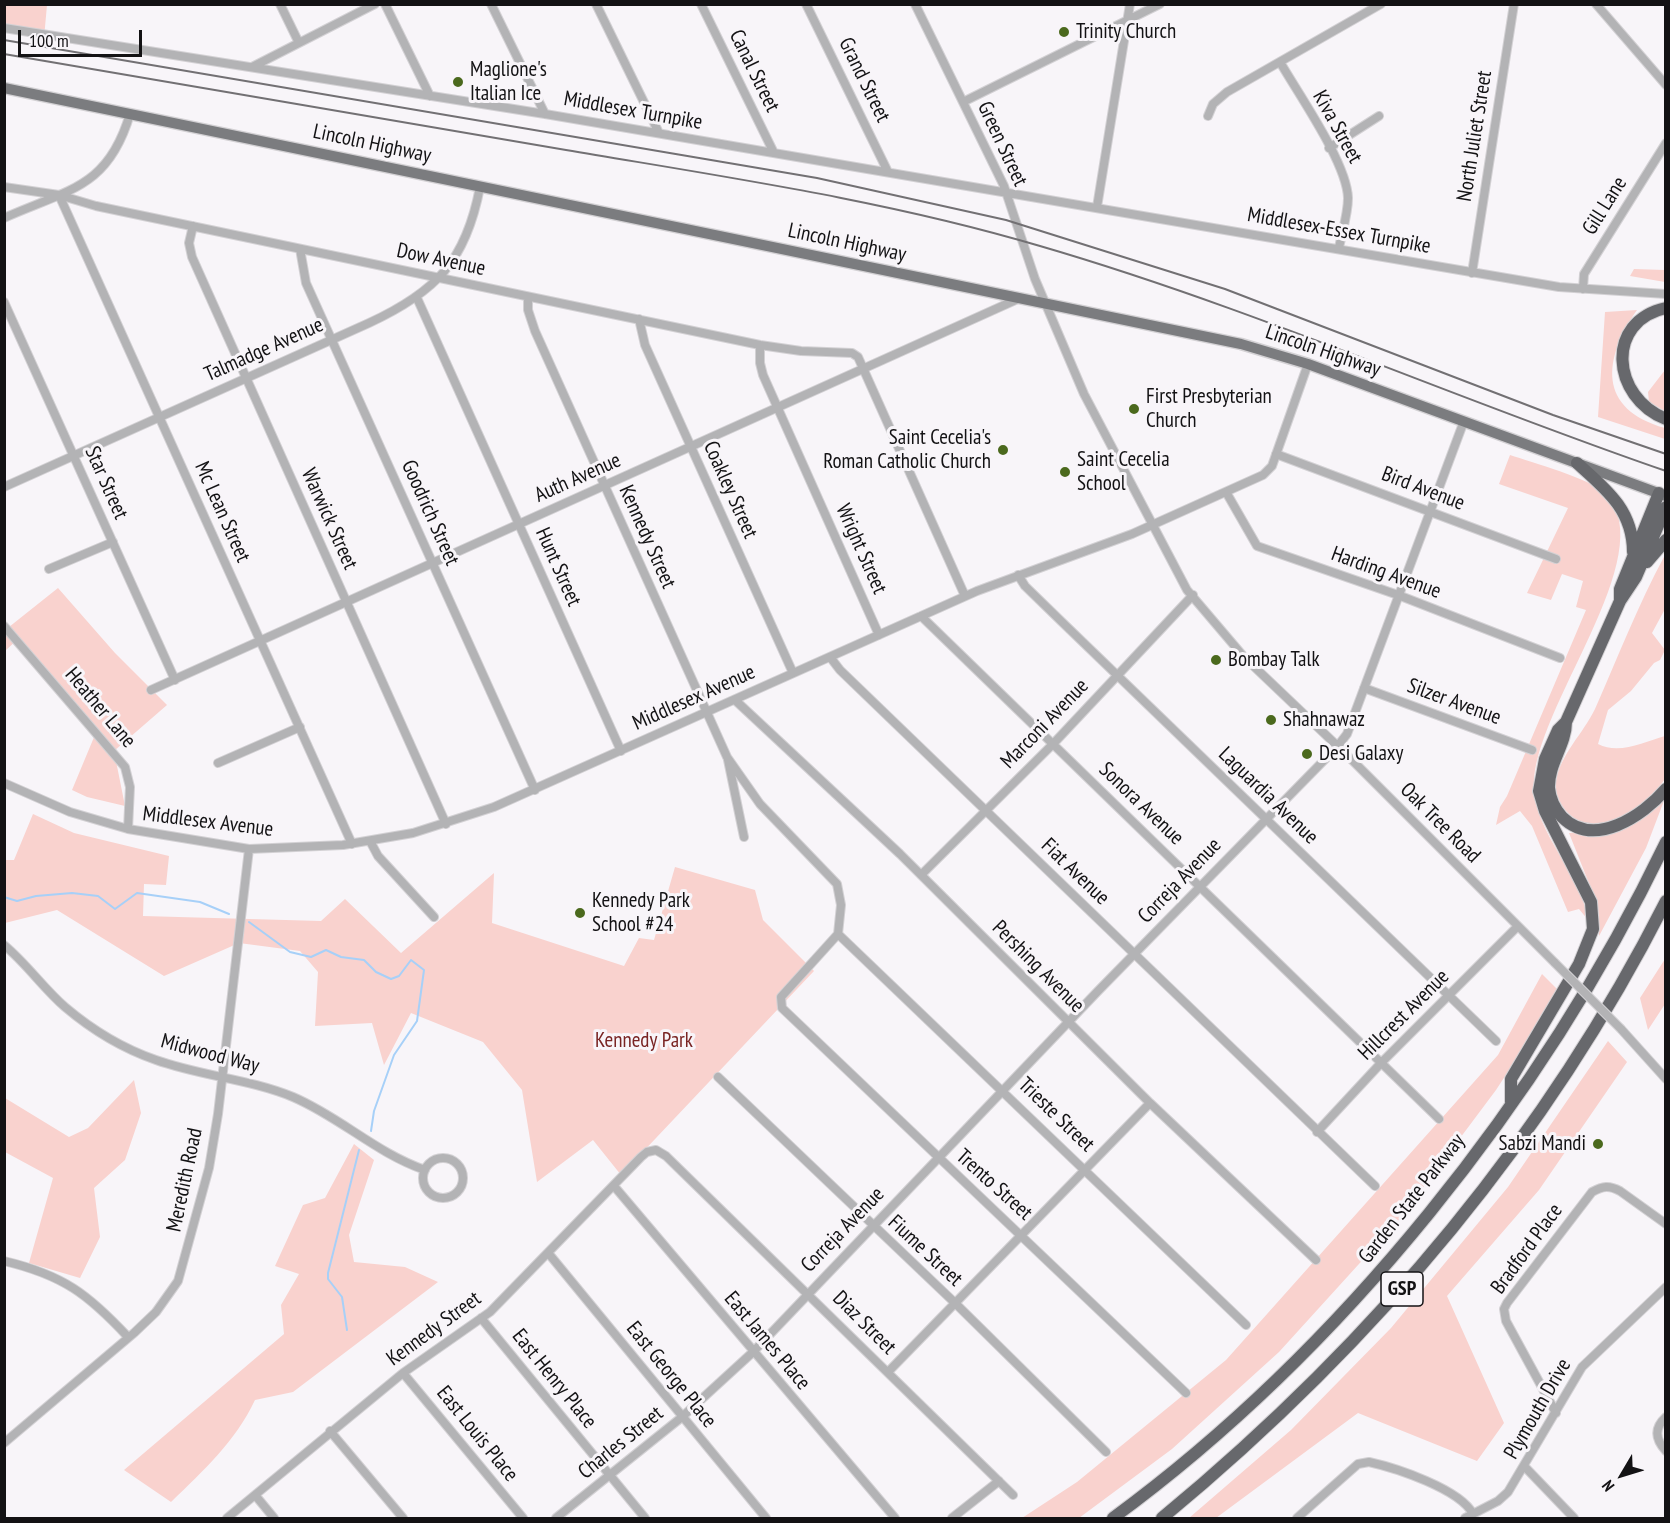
<!DOCTYPE html>
<html>
<head>
<meta charset="utf-8">
<style>
  body { margin:0 }
  #map { position:relative; width:1670px; height:1523px; overflow:hidden; background:#f8f5f9; font-family:"PT Sans Narrow",sans-serif }
  canvas { display:block }
  .frame { position:absolute; inset:0; border:6px solid #131214; pointer-events:none }
  .north { position:absolute; left:1592px; top:1445px; width:60px; height:60px; -webkit-text-stroke:4px #f8f5f9; paint-order:stroke; rotate:232deg; font-size:16px; font-weight:700; line-height:24px; text-align:center; color:#131214 }
  .north::after { content:''; display:block; margin:auto; width:21px; height:27px; background:#131214; clip-path:polygon(50% 0,100% 100%,50% 72%,0 100%) }
  .scale { position:absolute; left:18px; top:30px; width:124px; height:27px; box-sizing:border-box; border:3px solid #131214; border-top:0; padding-left:8px; font-size:18px; line-height:21px; white-space:nowrap; color:#131214; -webkit-text-stroke:4px #f8f5f9; paint-order:stroke }
</style>
</head>
<body>
<div id="map">
<canvas width="1670" height="1523"></canvas>
<div class="frame"></div>
<div class="north">N</div>
<div class="scale">100 m</div>
</div>
<script>
const g = document.querySelector('canvas').getContext('2d');
g.lineJoin = 'round';
function paint(path, color) { g.fillStyle = color; g.fill(path, 'evenodd'); }
function stroke(path, color, width, dash) { g.strokeStyle = color; g.lineWidth = width; g.lineCap = dash ? 'butt' : 'round'; g.setLineDash(dash || []); g.stroke(path); }
function label(font, color, halo, rows, align = 'center') {
  g.font = font + ' "PT Sans Narrow",sans-serif'; g.lineWidth = 6; g.setLineDash([]); g.textBaseline = 'middle'; g.strokeStyle = halo; g.fillStyle = color; for (const [text, x, y, turn = 0] of rows) {
    g.save(); g.translate(x, y); g.rotate((+turn || 0) * Math.PI / 180); g.textAlign = isNaN(turn) ? turn : align; if (halo) g.strokeText(text, 0, 0); g.fillText(text, 0, 0); g.restore();
  }
}
paint(new Path2D(`
  M4,5h43l-3,33 -39,-6z
  M1634,269l31,1v12l-35,-6z
  M1637,310c-34,49 -40,99 28,118v11l-67,-22 7,-105z
  M1665,370v41l-16,-9 -1,-10z
  M1510,455c21,7 82,24 96,39 57,61 -74,215 -72,292 1,49 47,86 54,134l-9,-11 -11,3 -36,-86 -12,-15 -24,14 4,-18 7,-11 79,-186 -10,-3 7,-26 -21,-7 -11,26 -24,-7 41,-85 -69,-24z
  M1665,555v54l-13,24 13,17 -5,10 -6,3 -23,28 -23,19 -10,34c21,11 46,-2 67,-8v43c-19,27 -68,66 -99,32 -6,-7 -12,-20 -10,-30 5,-28 27,-47 39,-72 23,-52 43,-104 70,-154z
  M58,588l57,65 52,52 -53,46 11,55 -38,-9 -15,-7 25,-60 -79,-91 -13,12 -1,-29 5,5z
  M1665,798l-19,50 -47,88 -1,-30 -29,-73c46,-1 63,-2 96,-35z
  M33,814l41,19 95,23 -3,29 -22,-1 -1,32 178,5 24,-22 56,54 93,-80 -2,50 132,43 15,-28 15,2 21,-73 80,23 8,30 51,51 -193,204 -28,-35 -56,42 -15,-92 -39,-48 -72,-29 -27,52 -12,-42 -57,3 3,-54 -18,-21 -61,-8 -75,33 -107,-66 -52,13v-63h9z
  M1665,959v45l-17,26 -8,-32z
  M1542,974l18,18 -64,98 -98,131 -119,131 -107,97 -93,69h-57l55,-36 149,-122 272,-305z
  M1608,1041l19,21 -88,128 -92,106 57,127 -27,38 -119,-48 -142,105h-27l102,-88 100,-102 117,-141z
  M134,1080l7,33 -16,47 -31,28 6,49 -20,41 -51,-15 24,-85 -48,-26v-54l64,39 19,-9z
  M354,1144l20,16 -25,75 5,27 51,5 33,15 -145,110 -38,8c-20,42 -51,70 -84,102l-47,-32 160,-136 -3,-29 18,-31 -24,-8 28,-61 22,-7z`), '#f9d2ce');
stroke(new Path2D(`
  M4,897l13,4 19,-5 36,-3 26,3 17,13 22,-16 63,9 29,12
  M249,922l41,30 21,5 15,-7 15,7 23,3 12,12 15,7 8,-3 12,-16 13,10 -7,51 -23,34 -20,56 -3,20
  M347,1330l-5,-33 -14,-18v-6l31,-123`), '#a7d0f8', 2);
const minor = new Path2D(`
  M280,4l19,39
  M385,4l45,92
  M491,4l54,110
  M596,4l63,129
  M701,4l73,149
  M806,4l82,168
  M915,4l89,182 31,93 49,115 103,196 57,67 106,101 205,205
  M1596,4l70,81
  M4,28l541,86 1014,173 107,7
  M1280,62c19,33 67,101 68,136 0,16 -6,34 -9,50
  M252,67l123,-63
  M963,102l197,-98
  M1208,116l5,-12 14,-12 154,-88
  M1329,148l50,-32
  M4,187l55,8 37,11 664,139 41,6 51,2 6,4 107,239
  M59,195l293,649
  M1097,207l33,-203
  M4,218c65,-29 104,-30 126,-104
  M193,226l-4,17 3,14 254,567
  M300,249l6,34 229,507
  M1472,273l42,-269
  M1583,289l1,-15 82,-131
  M528,297v13l7,21 192,426 33,47 77,80 4,21 -3,29 -57,63 1,11 404,385
  M417,298l204,453
  M4,302l171,378
  M639,319l6,26 148,328
  M760,345v18l3,12 116,260
  M1276,454l280,105
  M4,487l365,-164c67,-31 97,-62 111,-136
  M1226,492l31,54 141,49 162,63
  M49,569l64,-27
  M1018,575l7,11 37,36 434,419
  M921,616l518,503
  M4,626l121,141 5,20 -2,42
  M830,657l10,13 535,516
  M1364,688l168,62
  M151,690l869,-392
  M735,700l165,154 250,249 166,157
  M728,760l16,77
  M218,763l82,-36
  M4,783l66,29 58,17 121,20 94,-4 70,-12 81,-26 483,-216 155,-57 131,-59 9,-9 36,-102
  M370,841l8,15 56,61
  M921,875l132,-131 140,-149
  M838,934l408,391
  M4,945c23,19 39,43 61,62 26,22 59,42 91,53 45,16 93,19 137,37 47,20 83,56 132,73
  M1621,1029l45,50
  M718,1077l236,225 152,150
  M1317,1132l65,-70 136,-136
  M423 1178a20 20 0 1 1 40 0a20 20 0 1 1-40 0Z
  M614,1186l281,332
  M549,1254l217,264
  M4,1261c59,14 84,33 124,76
  M481,1318l164,200
  M888,1372l262,-269
  M403,1373l120,145
  M1556,1413l-50,-92 -2,-12 3,-6 85,-111c11,-6 17,-7 28,-1l46,33
  M1666,1417c-12,11 -11,22 0,34
  M330,1431l73,87
  M4,1443l130,-110 22,-21 22,-31 31,-113 9,-54 31,-265
  M1525,1467l49,51
  M255,1495l19,23
  M227,1518l176,-145 87,-61 151,-155 6,-5 9,-2 10,6 347,339
  M556,1518l126,-101 71,-65 345,-361 239,-244 10,-13 117,-313
  M952,1518l47,-37
  M1297,1518l61,-54 11,-2c27,6 91,27 104,52
  M1465,1518l33,-17 10,-9 74,-125 84,-80`);
const major = new Path2D(`
  M4,88l1237,256 67,20 358,132`);
const highway = new Path2D(`
  M1666,308c-61,13 -55,89 0,111
  M1577,463c29,26 56,47 56,89
  M1647,562l19,-22
  M1620,601v-12l39,-96
  M1566,722c0,23 -18,42 -17,66 1,11 6,21 13,29 32,32 81,-1 104,-28
  M1511,1102v-23l68,-115 14,-35 -2,-27 -46,-91 -6,-20 6,-32 13,-29 8,-8 54,-121 16,-24 30,-70
  M1113,1518c229,-168 430,-420 553,-676
  M1162,1518c207,-171 382,-376 504,-617`);
stroke(minor, '#d3d1d4', 10);
stroke(major, '#d3d1d4', 13);
stroke(highway, '#d3d1d4', 14);
stroke(minor, '#b3b3b5', 8);
stroke(major, '#7b7c7f', 10);
stroke(highway, '#67686c', 12);
stroke(new Path2D(`
  M4,40l813,138 189,42 219,69 328,126 113,39
  M4,54c188,31 375,64 562,96 159,27 319,50 474,96 213,62 416,153 626,225`), '#727073', 2);
const minorBridge = new Path2D(`
  M1555,963l66,66`);
stroke(minorBridge, '#d3d1d4', 10, []);
stroke(minorBridge, '#b3b3b5', 8);
for (const [x, y, r, color] of [
  [1064,32,6,"#4b691d"],
  [458,82,6,"#4b691d"],
  [1134,409,6,"#4b691d"],
  [1003,450,6,"#4b691d"],
  [1065,472,6,"#4b691d"],
  [1216,660,6,"#4b691d"],
  [1271,720,6,"#4b691d"],
  [1307,754,6,"#4b691d"],
  [580,913,6,"#4b691d"],
  [1598,1144,6,"#4b691d"]
]) { const dot = new Path2D(); dot.arc(x, y, r, 0, 2 * Math.PI); g.fillStyle = color; g.fill(dot); stroke(dot, '#f8f5f9', 2); }
for (const [x, y, w] of [
  [1402,1289,42]
]) { const box = new Path2D(); box.roundRect(x - w / 2, y - 17, w, 34, 4.5); g.fillStyle = '#f8f5f9'; g.fill(box); stroke(box, '#131214', 1.5); }
label('bold 20px', '#131214', null, [
  ["GSP",1402,1289]
]);
label('21px', '#131214', '#f8f5f9', [
  ["Trinity Church",1076,32],
  ["Maglione's",470,70],
  ["Italian Ice",470,94],
  ["First Presbyterian",1146,397],
  ["Church",1146,421],
  ["Saint Cecelia's",991,438,"right"],
  ["Roman Catholic Church",991,462,"right"],
  ["Saint Cecelia",1077,460],
  ["School",1077,484],
  ["Bombay Talk",1228,660],
  ["Shahnawaz",1283,720],
  ["Desi Galaxy",1319,754],
  ["Kennedy Park",592,901],
  ["School #24",592,925],
  ["Sabzi Mandi",1586,1144,"right"]
], 'left');
label('21px', '#131214', '#f8f5f9', [
  ["Canal Street",754,71,64],
  ["Grand Street",864,80,64],
  ["Middlesex Turnpike",633,111,10],
  ["Kiva Street",1337,127,61],
  ["North Juliet Street",1475,136,-81],
  ["Lincoln Highway",372,144,12],
  ["Green Street",1002,144,65],
  ["Gill Lane",1605,206,-58],
  ["Middlesex-Essex Turnpike",1339,231,10],
  ["Lincoln Highway",847,243,12],
  ["Dow Avenue",441,260,12],
  ["Talmadge Avenue",264,350,-24],
  ["Lincoln Highway",1323,351,19],
  ["Auth Avenue",578,478,-24],
  ["Star Street",106,483,66],
  ["Bird Avenue",1423,489,21],
  ["Coakley Street",730,490,66],
  ["Mc Lean Street",222,512,66],
  ["Goodrich Street",430,513,66],
  ["Warwick Street",329,519,66],
  ["Kennedy Street",647,537,66],
  ["Wright Street",861,549,66],
  ["Hunt Street",558,567,66],
  ["Harding Avenue",1386,573,20],
  ["Middlesex Avenue",694,698,-24],
  ["Silzer Avenue",1454,702,20],
  ["Heather Lane",100,708,50],
  ["Marconi Avenue",1045,724,-46],
  ["Laguardia Avenue",1268,796,44],
  ["Sonora Avenue",1141,804,44],
  ["Middlesex Avenue",208,822,7],
  ["Oak Tree Road",1440,823,45],
  ["Fiat Avenue",1075,872,44],
  ["Correja Avenue",1180,881,-46],
  ["Pershing Avenue",1038,967,45],
  ["Hillcrest Avenue",1404,1015,-45],
  ["Midwood Way",210,1054,15],
  ["Trieste Street",1056,1115,44],
  ["Meredith Road",185,1180,-78],
  ["Trento Street",994,1185,42],
  ["Garden State Parkway",1412,1199,-52],
  ["Correja Avenue",843,1230,-46],
  ["Bradford Place",1527,1249,-54],
  ["Fiume Street",925,1251,43],
  ["Diaz Street",864,1323,45],
  ["Kennedy Street",434,1329,-36],
  ["East James Place",767,1341,50],
  ["East George Place",671,1375,51],
  ["East Henry Place",554,1379,51],
  ["Plymouth Drive",1538,1409,-60],
  ["East Louis Place",477,1434,51],
  ["Charles Street",621,1443,-39]
]);
label('21px', '#792423', '#f8f5f9', [
  ["Kennedy Park",644,1041]
]);
</script>
</body>
</html>
